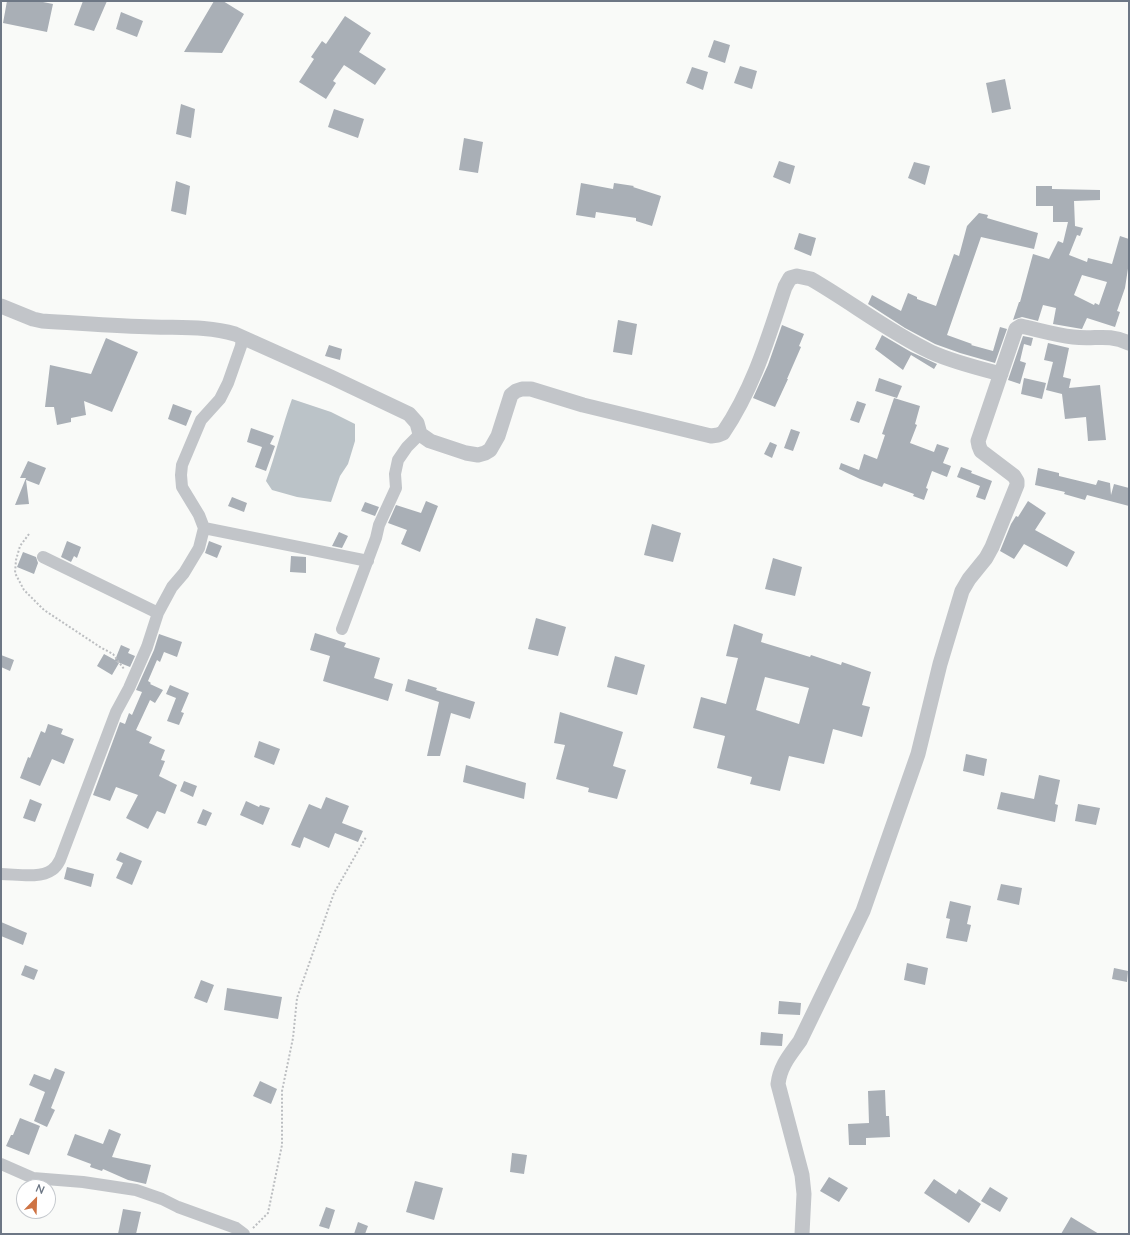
<!DOCTYPE html>
<html>
<head>
<meta charset="utf-8">
<style>
  body { margin:0 }
  #map { position:relative; width:1130px; height:1235px; overflow:hidden; background:#f9faf8; font-family:Lato,sans-serif }
  canvas { display:block }
  .frame { position:absolute; inset:0; border:2px solid #6d7785; pointer-events:none }
  .north { position:absolute; left:16px; top:1179px; width:40px; height:40px; box-sizing:border-box; background:#fff; border:1px solid #c5c9ce; border-radius:50%; rotate:23deg; font-size:11px; font-weight:700; line-height:16px; text-align:center; color:#6d7785 }
  .north::after { content:''; display:block; margin:auto; width:14px; height:18px; background:#ce7344; clip-path:polygon(50% 0,100% 100%,50% 72%,0 100%) }
</style>
</head>
<body>
<div id="map">
<canvas width="1130" height="1235"></canvas>
<div class="frame"></div>
<div class="north">N</div>
</div>
<script>
const g = document.querySelector('canvas').getContext('2d');
g.lineJoin = 'round';
function paint(path, color) { g.fillStyle = color; g.fill(path, 'evenodd'); }
function stroke(path, color, width, dash) { g.strokeStyle = color; g.lineWidth = width; g.lineCap = dash ? 'butt' : 'round'; g.setLineDash(dash || []); g.stroke(path); }
paint(new Path2D(`
  M292,399l39,13 24,12v17l-7,23 -8,12 -9,26 -34,-5 -25,-7 -6,-9c10,-27 16,-55 26,-82z`), '#bbc3c8');
paint(new Path2D(`
  M7,1h31l15,3 -6,28 -44,-9z
  M83,1h24l-13,30 -20,-6z
  M214,1h9l21,13 -22,39 -38,-1z
  M121,12l22,9 -6,16 -21,-8z
  M345,16l26,17 -12,19 27,17 -11,16 -31,-20 -11,16 3,2 -10,16 -27,-17 15,-23 -3,-2 11,-16 4,3z
  M714,40l16,5 -5,18 -17,-6z
  M740,66l17,5 -5,18 -18,-6z
  M692,67l16,5 -5,18 -17,-7z
  M1005,79l6,30 -19,4 -6,-30z
  M181,104l14,5 -4,29 -15,-4z
  M334,109l30,10 -6,19 -30,-11z
  M464,138l19,4 -5,31 -19,-3z
  M779,161l16,5 -5,18 -17,-7z
  M914,162l16,4 -5,19 -17,-7z
  M176,181l14,5 -4,29 -15,-4z
  M581,183l32,6 1,-6 20,3 -1,1 28,9 -9,30 -16,-5v-3l-40,-6 -1,6 -19,-3z
  M1036,186h16v3l48,1v10l-26,1 1,25 8,2 -3,8 -3,-1 -8,20 18,7 1,-4 24,6 8,-28 9,3v23l-4,26 -8,23 3,1 -5,15 -28,-9 -5,11 -29,-5 3,-16 -13,-3 -5,16 -16,-4 -9,3 6,-18h1l13,-48 16,5 9,-18 5,2 5,-21h-15v-16h-17zM1082,275l25,7 -8,23 -4,-2 -1,2 -20,-10z
  M979,213l9,2 -1,3 51,15 -4,16 -53,-12 -34,98 25,9 -1,1 22,6 7,-24 7,2 -12,34 -35,-10 -25,-9 -30,-16 -37,-24 4,-9 29,16 7,-18 9,4v2l19,7 18,-52 5,2 8,-30z
  M799,233l17,5 -5,18 -17,-7z
  M618,320l19,4 -5,31 -19,-3z
  M782,325l22,9 -5,12 2,1 -14,32h1l-13,28 -22,-9 15,-33z
  M882,335l29,17 26,12 -3,5 -23,-14 -8,15 -28,-21z
  M1023,336l10,2 -2,8 -7,-2 -4,17 6,2 -6,21 -12,-4z
  M106,338l32,14 -26,60 -28,-11 2,14 -15,3v4l-14,3 -3,-18h-9l5,-42 41,9z
  M1048,343l21,5 -6,29 8,2 -2,9 31,-3 6,55 -18,1 -2,-24 -21,2 -3,-25 -16,-4 7,-28 -9,-2z
  M329,345l13,4 -2,11 -15,-4z
  M879,378l23,8 -5,12 -22,-7z
  M1024,378l22,5 -4,16 -21,-5z
  M894,398l26,8 -5,18 2,1 -7,18 24,9 3,-8 12,4 -6,15 8,3 -4,11 -15,-6 -6,17 2,1 -4,11 -11,-4 1,-2 -30,-11 -2,4 -22,-8 -21,-10 2,-6 18,7 5,-16 13,5 8,-24 -3,-1z
  M857,401l9,3 -7,19 -9,-3z
  M173,404l19,7 -6,15 -18,-7z
  M251,428l23,8 -4,8 5,2 -9,25 -11,-4 7,-20 -15,-5z
  M791,429l9,3 -7,19 -9,-3z
  M770,442l7,3 -5,13 -8,-4z
  M28,461l18,7 -7,17 -13,-5 3,24 -14,1 11,-27h-6z
  M961,467l11,4 -1,2 21,8 -7,19 -9,-3 4,-11 -23,-9z
  M1038,468l21,5v3l37,9 2,-5 12,3 1,12 3,-11 15,4v18l-42,-11 -2,5 -21,-6 1,-2 -30,-7z
  M232,497l15,6 -3,9 -16,-6z
  M426,501l12,5 -18,46 -19,-8 6,-14 -19,-7 8,-18 25,8z
  M1028,501l18,12 -11,17 40,22 -8,15 -43,-23 -10,15 -14,-8 11,-27 5,-8 2,1z
  M365,502l14,5 -4,9 -14,-5z
  M652,524l29,9 -8,29 -29,-7z
  M339,532l9,4 -6,12 -10,-2z
  M67,541l14,6 -4,11 -3,-2 -3,6 -10,-5z
  M209,541l13,5 -5,12 -12,-5z
  M23,552l13,5 2,6 -4,11 -17,-7z
  M291,556l15,1v16l-16,-1z
  M773,558l29,9 -7,29 -30,-7z
  M536,618l30,9 -8,29 -30,-7z
  M734,624l29,10 -2,8 49,15 1,-2 30,10 1,-3 29,10 -9,33 8,2 -8,30 -29,-8 -9,35 -35,-8 -9,35 -30,-7 2,-7 -35,-9 8,-32 -32,-8 8,-31 25,7 12,-46 -12,-2zM765,677l44,11 -10,36 -43,-14z
  M315,633l31,10 -2,4 36,11 -6,20 19,6 -5,17 -65,-20 7,-25 -20,-6z
  M159,634l23,8 -5,15 -13,-5 -4,10 -3,-2 -9,21 3,2 -1,1 13,6 -8,13 -5,-3 -14,30 16,7 -3,6 16,7 -4,10 4,1 -6,15 18,9 -12,29 -8,-3 -9,18 -22,-11 12,-23 -22,-8 -6,14 -17,-6 27,-73 5,2 4,-11 3,2 10,-23 -6,-2 18,-40z
  M121,645l9,4 -2,4 7,3 -5,11 -15,-6 4,2 -7,12 -15,-9 7,-12 11,6z
  M1,655l13,5 -4,11 -9,-4z
  M615,656l30,9 -8,30 -30,-8z
  M408,679l29,9 -1,2 39,12 -5,17 -19,-6 -11,43h-13l12,-54 -34,-11z
  M170,685l19,8 -8,19 3,1 -5,12 -12,-4 9,-23 -10,-4z
  M560,712l63,20 -10,34 13,4 -9,29 -29,-7 1,-4 -33,-9 9,-34 -11,-2z
  M48,724l15,5 -2,5 13,5 -10,25 -12,-5 -12,27 -20,-8 8,-21 2,1 11,-27 4,2z
  M259,741l21,8 -6,16 -20,-8z
  M966,754l21,5 -3,17 -21,-5z
  M466,765l60,18 -2,16 -61,-17z
  M1039,775l21,5 -5,24 3,1 -3,17 -58,-13 4,-17 33,7z
  M184,781l13,5 -4,11 -13,-6z
  M326,797l23,9 -7,17 21,8 -5,11 -23,-9 -6,15 -25,-11 -4,11 -9,-3 18,-41 12,5z
  M30,799l12,5 -7,18 -12,-4z
  M246,801l13,6 1,-2 10,3 -7,17 -23,-10z
  M1078,804l22,4 -4,17 -21,-4z
  M203,809l9,4 -6,13 -9,-3z
  M120,852l22,9 -10,24 -16,-7 7,-15 -7,-3z
  M67,867l27,7 -3,13 -27,-8z
  M1001,884l21,4 -3,17 -22,-5z
  M950,901l21,5 -4,18 4,1 -4,17 -21,-4 4,-19 -4,-1z
  M1,922l26,11 -4,12 -22,-9z
  M907,963l21,5 -3,17 -21,-5z
  M25,965l13,5 -4,10 -13,-5z
  M1114,968l14,3 -1,11 -15,-3z
  M201,980l13,5 -7,18 -13,-5z
  M227,988l55,9 -4,22 -54,-9z
  M779,1001l22,2 -1,12 -22,-1z
  M761,1032l22,2 -1,12 -22,-1z
  M55,1068l10,4 -14,36 4,2 -8,17 -13,-6 11,-29 -16,-7 5,-11 16,6z
  M260,1081l17,8 -6,15 -18,-8z
  M885,1090l1,26h3l1,21 -24,1v7h-17l-1,-21 21,-1 -1,-32z
  M20,1118l20,8 -11,29 -23,-9 5,-11h2z
  M109,1129l12,5 -9,23 39,8 -5,19 -18,-4 -25,-11 -1,2 -12,-4 1,-3 -24,-9 8,-21 28,10z
  M512,1153l15,2 -3,19 -14,-2z
  M829,1177l19,11 -9,14 -19,-11z
  M934,1179l22,15 3,-5 22,15 -12,19 -45,-30z
  M415,1181l28,7 -9,32 -28,-8z
  M990,1187l18,11 -8,14 -19,-11z
  M326,1207l9,3 -6,19 -10,-3z
  M123,1209l18,3 -5,22h-18z
  M1071,1217l28,17h-38z
  M358,1222l10,4 -3,8h-11z`), '#a9afb6');
stroke(new Path2D(`
  M29,534l-9,12 -4,14 -1,13 9,17 20,20 56,37 13,7 11,15
  M253,1228l15,-15 14,-68v-54l11,-53 4,-40 37,-105 32,-56`), '#bcbec1', 2, [2, 2]);
stroke(new Path2D(`
  M204,528l164,33
  M43,557l115,56
  M342,629l34,-91 3,-13 17,-37 -1,-14 3,-14 9,-13 13,-13
  M1,874c14,0 39,5 51,-4 3,-2 6,-6 8,-10l56,-148 13,-24 18,-41 11,-34 14,-26 12,-14 15,-25 5,-20 -5,-13 -17,-28 -1,-12 1,-10 19,-45 19,-21 8,-16 13,-37 1,-9
  M1,1164l32,14 50,4 53,8 26,9 16,8 58,21 8,6`), '#c2c5c9', 12);
stroke(new Path2D(`
  M1,306l32,13 9,2c37,2 74,5 111,6 28,1 55,-1 82,7l96,43 78,37 8,9 3,11 10,7 36,12 12,2 7,-2 5,-3 8,-14 13,-41 5,-4 6,-2h9l52,16 128,31 7,-1 5,-2c31,-46 45,-95 62,-146l5,-9 7,-2 14,3c40,23 78,53 120,73 22,10 47,16 70,22
  M802,1234l2,-40 -2,-19 -24,-91c2,-18 12,-29 22,-43l63,-130 55,-157 22,-90 22,-73 7,-12 17,-21 6,-11 25,-62v-4l-3,-5 -33,-25 -2,-5 -1,-5 38,-112 5,-3c18,4 35,9 52,11 23,3 33,-4 56,6`), '#c2c5c9', 15);
</script>
</body>
</html>
